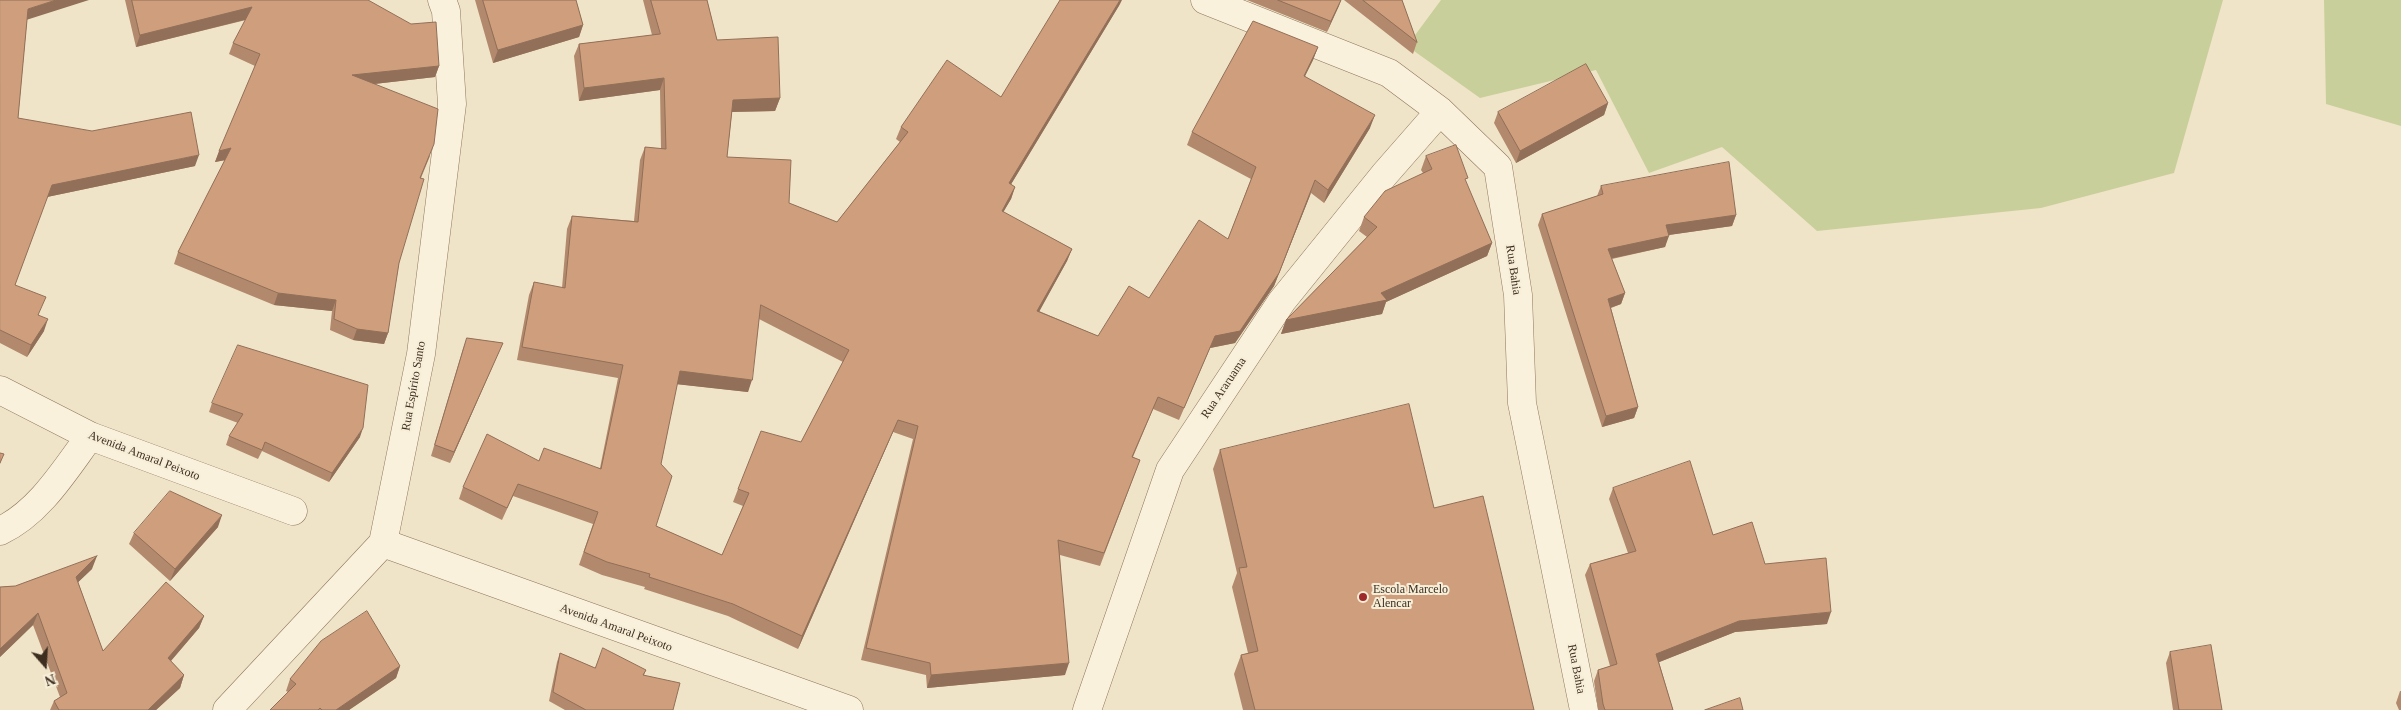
<!DOCTYPE html>
<html>
<head>
<meta charset="utf-8">
<style>
  body { margin:0 }
  #map { position:relative; width:2401px; height:710px; overflow:hidden; background:#f0e4c8; font-family:"Times New Roman",serif }
  canvas { display:block }
  .north { position:absolute; left:20px; top:640px; width:50px; height:50px; -webkit-text-stroke:4px #f7eed8; paint-order:stroke; rotate:161deg; font-size:14px; font-weight:700; line-height:20px; text-align:center; color:#3d2e20 }
  .north::after { content:''; display:block; margin:auto; width:18px; height:22px; background:#3d2e20; clip-path:polygon(50% 0,100% 100%,50% 72%,0 100%) }
</style>
</head>
<body>
<div id="map">
<canvas width="2401" height="710"></canvas>
<div class="north">N</div>
</div>
<script>
const g = document.querySelector('canvas').getContext('2d');
g.lineJoin = 'round';
function paint(path, color) { g.fillStyle = color; g.fill(path, 'evenodd'); }
function stroke(path, color, width, dash) { g.strokeStyle = color; g.lineWidth = width; g.lineCap = dash ? 'butt' : 'round'; g.setLineDash(dash || []); g.stroke(path); }
function label(font, color, halo, rows, align = 'center') {
  g.font = font + ' "Times New Roman",serif'; g.lineWidth = 4; g.setLineDash([]); g.textBaseline = 'middle'; g.strokeStyle = halo; g.fillStyle = color; for (const [text, x, y, turn = 0] of rows) {
    g.save(); g.translate(x, y); g.rotate((+turn || 0) * Math.PI / 180); g.textAlign = isNaN(turn) ? turn : align; if (halo) g.strokeText(text, 0, 0); g.fillText(text, 0, 0); g.restore();
  }
}
paint(new Path2D(`
  M1441,0h782l-49,173 -133,35 -224,23 -95,-84 -73,26 -53,-103 -116,28 -73,-52z
  M2324,0h77v126l-75,-22z`), '#c9cf9b');
const minor = new Path2D(`
  M1205,0l184,73 51,38 58,56 20,128 4,108 62,307
  M0,390l90,46 203,75
  M0,531c39,-18 65,-61 90,-95
  M383,543l466,167
  M227,710l156,-167 38,-189 31,-250 -6,-93 -4,-11
  M1087,710l83,-240 112,-169 102,-126 56,-64`);
stroke(minor, '#8d765c', 29);
stroke(minor, '#faf1dc', 28);
paint(new Path2D(`
  M0,0l27,20 -9,98 177,48 -148,31 -32,88 24,30 5,16 -17,26 -27,-14z
  M125,0h243l71,66 -4,11 -61,7 56,72 -9,22 -22,85 -11,70 -4,11 -31,-4 -23,-10 2,-19 -58,-6 -100,-41 4,-12 47,-92 -10,2 40,-96 -26,-12 4,-11 13,-23 -110,27z
  M475,0h101l7,25 -4,12 -86,26z
  M643,0h64l10,40 63,58 -5,13 -43,1 -5,45 62,46 48,19 63,-80 -4,-3 5,-12 100,-30 119,-93 -109,180 4,3 -4,12 -8,13 69,37 -5,12 -28,50 59,25 51,-38 79,-59 23,-60 -64,-34 5,-13 126,-85 -5,13 -8,16 65,52 -46,75 -13,-10 -37,93 -39,57 -25,5 -31,72 -26,-11 -20,48 7,3 -40,106 -40,-11 5,120 -138,13 -1,-13 -65,-15 52,-221 -20,-7 -95,217 -70,-33 -84,-27 1,-2 -43,-12 -23,-10 14,-41 -80,-28 -11,24 -43,-21 4,-12 76,-26 61,7 18,-90 -101,-18 12,-65 5,-13 28,6 5,-59 5,-13 62,5 6,-61 5,-13 16,2 -1,-59 -81,11 -5,-45 5,-12 73,-9zM759,319l84,43 -42,80 -63,47 -5,13 10,4 -21,49 -66,-29 5,-62 16,-80 71,8z
  M1247,0h94l-14,32z
  M1344,0h58l15,42 -4,12z
  M1608,103l-4,12 -88,48 -22,-40 4,-11z
  M1426,156l40,27 26,60 -5,13 -101,46 -4,12 -101,20 5,-14 81,-83 -8,-6 5,-14 59,-44 -2,-3z
  M1601,186l135,29 -4,11 -64,9 -3,12 -53,12 13,34 -4,11 -10,4 27,99 -4,11 -32,9 -64,-202 4,-11 55,-18z
  M467,338l36,5 -5,11 -48,109 -19,-7 32,-107z
  M212,403l148,34 -31,45 -67,-31 -4,8 -32,-14 3,-9 9,-13 -29,-11z
  M1220,450l214,58 100,202h-291l-9,-36 7,-19 7,-2 -16,-66 5,-14 -24,-104z
  M1613,488l100,47 52,29 62,60 -92,8 -76,30 14,48h-75l-4,-29 4,-11 12,-4 -25,-91 5,-11 38,-11 -19,-54z
  M218,527l-48,54 -41,-37 5,-11z
  M92,569l-14,13 25,69 101,-35 -5,12 -28,33 13,14 -4,13 -24,22h-106l4,-9 6,-4 -27,-72 -33,32v-70l15,-1z
  M2170,652l52,58h-49l-7,-47z
  M560,653l35,15 51,2 -2,5 29,35h-108l-16,-9 8,-39z
  M400,666l-4,12 -47,32h-79l18,-18 -2,-1 4,-12z
  M2400,691h1v19h-2l-3,-7z`), '#b2896c');
paint(new Path2D(`
  M56,0h33l-66,21 5,-12z
  M1120,0h2l-2,4 -116,192 5,-13z
  M1341,0l-2,6 -12,26 4,-11z
  M252,7l-4,12 -112,28 4,-12z
  M583,25l-4,12 -86,26 5,-13z
  M1318,47l-5,13 -14,28 5,-12z
  M439,66l-4,11 -87,10 4,-12z
  M664,78l-4,12 -81,11 5,-13z
  M780,98l-5,13 -47,1 5,-12z
  M1608,103l-4,12 -88,48 4,-12z
  M1375,115l-5,13 -46,75 4,-13z
  M231,148l-5,12 -11,2 4,-11z
  M199,155l-4,11 -148,31 5,-12z
  M1015,187l-4,12 -14,24 5,-12z
  M1311,193l-37,93 -39,57 -25,5 -31,72 36,-84z
  M1736,215l-4,11 -70,10 4,-11z
  M1669,236l-4,11 -61,13 4,-11z
  M1492,243l-5,13 -101,46 -4,12 -101,20 5,-14 95,-27z
  M1072,249l-5,12 -34,62 4,-12z
  M278,293l58,7 -4,11 -58,-6z
  M1625,293l-4,11 -17,6 4,-11z
  M48,319l-4,12 -17,26 4,-12z
  M357,329l31,4 -4,11 -31,-4z
  M503,343l-5,11 -48,109 4,-11z
  M680,371l72,9 -4,12 -73,-8z
  M1638,407l-4,11 -32,9 4,-11z
  M898,420l-5,12 -95,217 4,-13z
  M363,428l-3,9 -31,45 3,-9z
  M222,515l-4,12 -48,54 5,-12z
  M97,556l-5,13 -21,20 5,-12z
  M1831,612l-4,12 -92,8 -83,33 4,-11 83,-33z
  M38,613l-5,12 -33,32v-8z
  M204,616l-5,12 -36,42 5,-12z
  M1069,663l-4,12 -138,13 4,-13z
  M400,666l-4,12 -47,32h-13z
  M184,675l-4,13 -24,22h-8z`), '#916f58');
const building = new Path2D(`
  M0,0h56l-28,9 -10,109 74,13 99,-19 8,43 -147,30 -37,100 31,12 -8,18 10,4 -17,26 -31,-15z
  M132,0h236l43,24 25,-2 3,44 -87,9 86,34 -4,35 -14,34 4,1 -25,84 -11,70 -31,-4 -23,-10 2,-19 -58,-7 -100,-41 53,-104 -12,3 41,-97 -27,-11 19,-36 -112,28z
  M483,0h93l7,25 -85,25z
  M651,0h56l10,40 61,-3 2,61 -47,2 -6,57 64,3 -2,43 48,19 71,-90 -7,-5 46,-67 54,37 59,-97h60l-111,183 6,4 -13,24 70,38 -35,62 61,25 31,-50 20,12 50,-78 29,19 28,-72 -64,-35 61,-111 65,26 -14,29 71,39 -47,75 -13,-10 -36,93 -39,58 -25,5 -31,72 -26,-11 -26,60 8,3 -36,93 -46,-13 11,123 -138,12 -1,-12 -64,-15 52,-222 -20,-6 -96,216 -69,-32 -84,-27 1,-3 -43,-12 -23,-10 14,-40 -80,-28 -11,24 -44,-21 24,-53 52,27 5,-13 57,21 22,-104 -101,-18 12,-65 31,6 7,-72 66,6 7,-75 21,2 -2,-71 -80,10 -5,-44 81,-10zM761,305l88,45 -48,92 -40,-11 -23,58 11,4 -27,62 -66,-29 16,-50 -11,-12 19,-93 72,9z
  M1278,0h63l-10,21z
  M1363,0h39l15,42z
  M1586,64l22,39 -88,48 -22,-39z
  M1456,145l12,33 -3,1 27,64 -111,50 6,7 -101,20 91,-93 -13,-10 21,-26 47,-22 -6,-13z
  M1729,162l7,53 -70,10 3,11 -61,13 17,44 -17,6 30,108 -32,9 -64,-202 61,-20 -2,-8z
  M467,338l36,5 -49,109 -19,-7z
  M238,345l130,40 -5,43 -31,45 -67,-31 -3,8 -33,-14 14,-22 -31,-11z
  M1409,404l25,104 49,-12 51,214h-279l-14,-55 17,-4 -19,-83 8,-1 -27,-117z
  M0,453l4,1 -4,9z
  M1690,461l23,74 39,-13 13,42 61,-6 5,54 -92,9 -83,33 17,56h-68l-2,-6 -5,-34 19,-6 -27,-100 46,-13 -23,-63z
  M170,491l52,24 -47,54 -41,-36z
  M97,556l-21,21 27,74 63,-69 38,34 -36,42 16,17 -36,35h-89l-5,-9 13,-8 -29,-80 -38,36v-62l15,-1z
  M367,611l33,55 -64,44h-14l-2,-2 -2,2h-48l26,-26 -6,-5 31,-38z
  M2211,645l11,65h-43l-9,-58z
  M603,648l43,22 -3,5 37,8 -7,27h-87l-33,-18 7,-39 35,15z
  M1740,698l3,12h-38z`);
paint(building, '#cf9f7d');
stroke(building, '#916f58', 1);
for (const [x, y, r, color] of [
  [1363,597,5,"#9e2a2b"]
]) { const dot = new Path2D(); dot.arc(x, y, r, 0, 2 * Math.PI); g.fillStyle = color; g.fill(dot); stroke(dot, '#f7eed8', 2); }
label('12px', '#3d2e20', '#f7eed8', [
  ["Rua Bahia",1513,270,82],
  ["Rua Espírito Santo",414,386,-80],
  ["Rua Araruama",1224,388,-56],
  ["Avenida Amaral Peixoto",144,456,21],
  ["Avenida Amaral Peixoto",616,628,20],
  ["Rua Bahia",1576,669,79]
]);
label('12px', '#3d2e20', '#f7eed8', [
  ["Escola Marcelo",1373,590],
  ["Alencar",1373,604]
], 'left');
</script>
</body>
</html>
